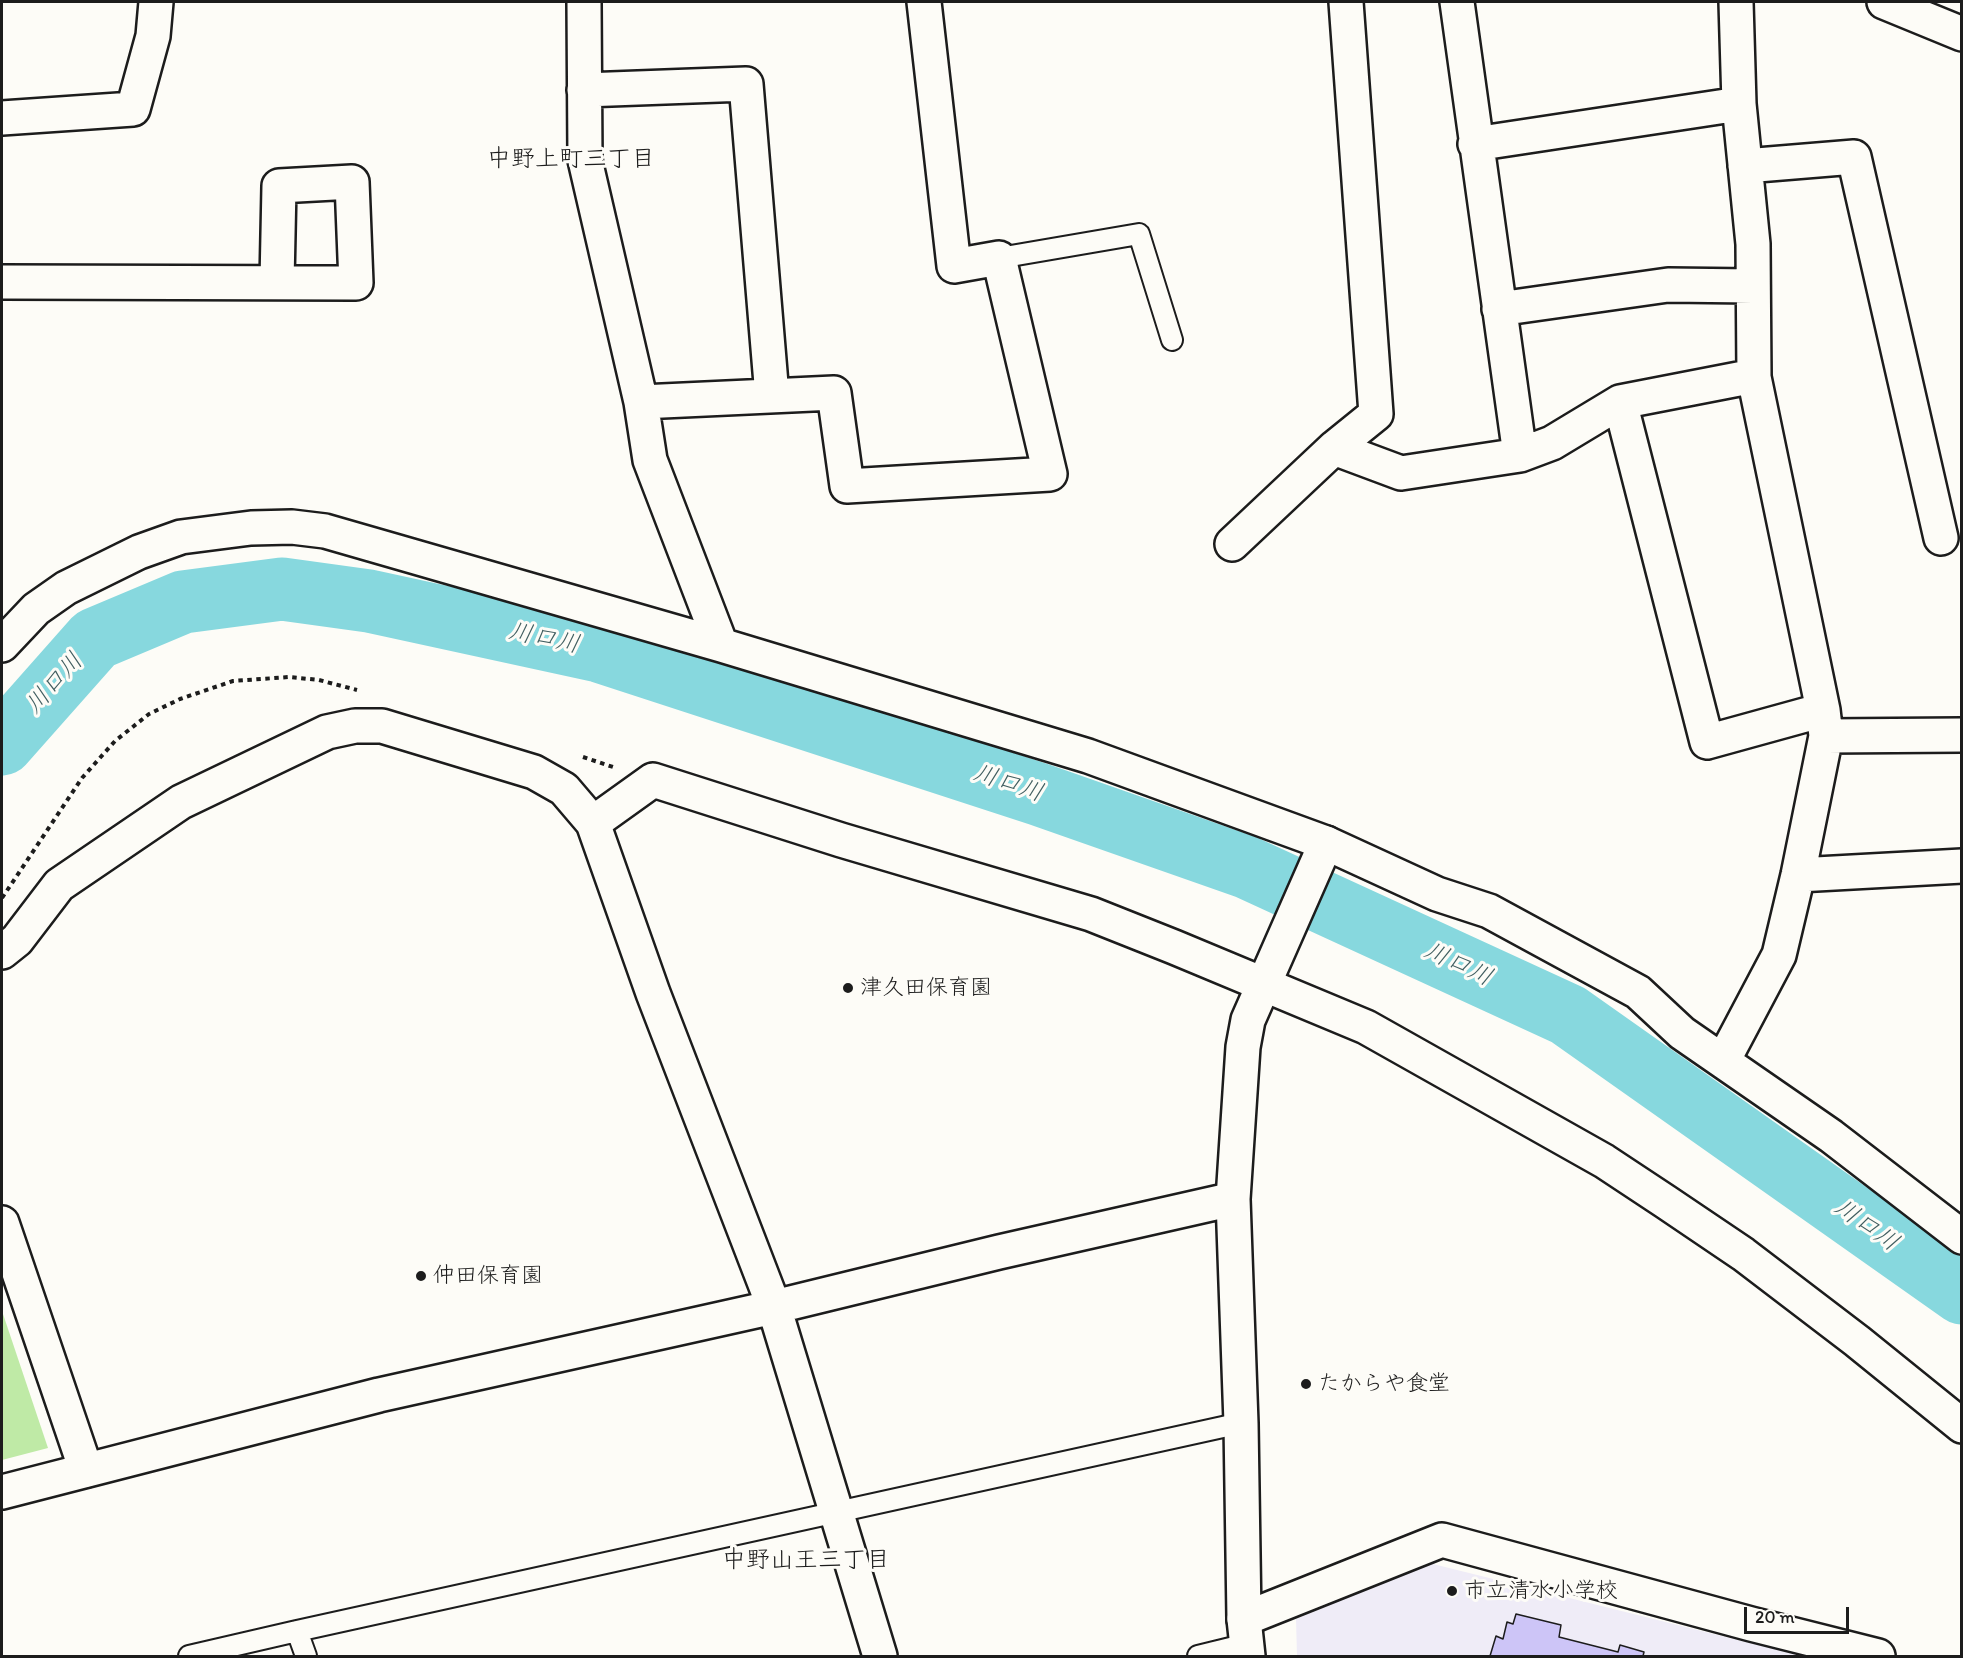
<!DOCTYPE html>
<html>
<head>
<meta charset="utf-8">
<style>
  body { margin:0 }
  #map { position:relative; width:1963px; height:1658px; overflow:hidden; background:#fdfcf7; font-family:Itim,sans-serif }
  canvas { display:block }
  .frame { position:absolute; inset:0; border:3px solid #1c1c1c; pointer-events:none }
  .scale { position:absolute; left:1744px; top:1607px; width:105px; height:27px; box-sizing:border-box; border:3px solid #1c1c1c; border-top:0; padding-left:8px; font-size:18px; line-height:21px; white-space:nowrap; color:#1c1c1c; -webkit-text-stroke:4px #fdfcf7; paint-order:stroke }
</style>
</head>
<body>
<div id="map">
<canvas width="1963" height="1658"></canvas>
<div class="frame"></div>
<div class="scale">20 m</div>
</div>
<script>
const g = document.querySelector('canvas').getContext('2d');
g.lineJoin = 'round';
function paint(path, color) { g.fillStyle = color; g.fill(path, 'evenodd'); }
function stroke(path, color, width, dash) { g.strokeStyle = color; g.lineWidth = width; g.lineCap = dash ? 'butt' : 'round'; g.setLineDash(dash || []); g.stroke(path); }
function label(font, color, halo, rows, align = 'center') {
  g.font = font + ' Itim,"Klee One",sans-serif'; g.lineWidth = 6; g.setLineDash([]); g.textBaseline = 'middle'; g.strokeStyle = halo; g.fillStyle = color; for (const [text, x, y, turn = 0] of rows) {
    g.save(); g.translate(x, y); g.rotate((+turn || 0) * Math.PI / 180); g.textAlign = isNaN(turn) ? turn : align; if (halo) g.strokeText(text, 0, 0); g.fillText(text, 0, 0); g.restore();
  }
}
paint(new Path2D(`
  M1429,1563l373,93h-505l-1,-37z`), '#efecf7');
paint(new Path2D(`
  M2,1311l46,137 -46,12z`), '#bfeaa6');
stroke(new Path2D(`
  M2,744l93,-105 88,-37 99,-13 87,12 230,50 439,143 208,73 322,148 394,278`), '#87d8de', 63);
const building = new Path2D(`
  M1516,1614l45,11 -2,12 59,15 2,-7 24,7 -1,4h-153l6,-20 7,3 4,-17 6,2z`);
paint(building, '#cdc5f7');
stroke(building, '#1c1c1c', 1.5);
const service = new Path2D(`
  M999,258l140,-24 33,106
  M189,1656l108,-25
  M306,1656l-9,-25 944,-208
  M1198,1656l49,-12`);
const minor = new Path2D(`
  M584,2l1,158 56,242 9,58 71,185
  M1457,2l63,453
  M1884,2l78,32
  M584,90l162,-6 26,312
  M2,118l131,-9 20,-73 3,-34
  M1475,144l264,-40
  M1745,166l109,-9 87,381
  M2,282l354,1 -4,-101 -73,4 -2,96
  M1499,309l169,-24 85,1
  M641,402l193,-9 13,93 203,-12 -51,-216 -45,8 -30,-264
  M1620,402l87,340 116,-32
  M1334,448l67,25 119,-18 32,-12 68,-41 134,-26
  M1232,544l102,-96 42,-34 -30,-412
  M2,645l34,-36 30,-21 73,-36 42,-15 70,-9 41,-1 33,4 396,114 367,111 238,87 111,51 52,17 149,81 44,41 149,103 131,101
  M1826,736l136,-1
  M593,823l60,-43 188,60 250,74 83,33 192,80 238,134 62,41 77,52 114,87 105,85
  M1798,875l164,-9
  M1723,1061l56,-106 19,-80 28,-139 -3,-26 -69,-333 -1,-133 -14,-140 -3,-102
  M2,1223l84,247
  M1244,1619l198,-79 309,84 127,32`);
const tertiary = new Path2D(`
  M2,952l15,-12 42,-55 122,-83 146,-70 28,-6h27l152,46 30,17 29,34 60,170 121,314 106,349
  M2,1492l377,-97 395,-88 225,-55 234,-53
  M1248,1656l-4,-37 -3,-196 -8,-224 10,-152 5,-27 78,-177`);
stroke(service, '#1c1c1c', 24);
stroke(minor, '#1c1c1c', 38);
stroke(tertiary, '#1c1c1c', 38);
stroke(new Path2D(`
  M583,757l30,10
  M2,898l80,-120 33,-37 34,-27 31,-15 53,-18 56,-4 30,3 38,10`), '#1c1c1c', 4, [4.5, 4.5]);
stroke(service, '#fdfcf7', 20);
stroke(minor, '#fdfcf7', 33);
stroke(tertiary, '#fdfcf7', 33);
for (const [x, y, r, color] of [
  [848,988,6,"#1c1c1c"],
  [421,1276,6,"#1c1c1c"],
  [1306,1384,6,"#1c1c1c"],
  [1452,1591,6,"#1c1c1c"]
]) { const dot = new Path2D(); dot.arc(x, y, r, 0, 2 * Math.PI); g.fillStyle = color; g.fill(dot); stroke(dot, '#fdfcf7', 2); }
label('22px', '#1c1c1c', '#fdfcf7', [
  ["津久田保育園",860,988],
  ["仲田保育園",433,1276],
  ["たからや食堂",1318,1384],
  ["市立清水小学校",1464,1591]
], 'left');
label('24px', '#1c1c1c', '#fdfcf7', [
  ["中野上町三丁目",571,160],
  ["中野山王三丁目",806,1561]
]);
label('italic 24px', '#415e60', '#fdfcf7', [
  ["川口川",544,639,12],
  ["川口川",55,684,-48],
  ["川口川",1008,784,18],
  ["川口川",1458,965,25],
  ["川口川",1866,1226,35]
]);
</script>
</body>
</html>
